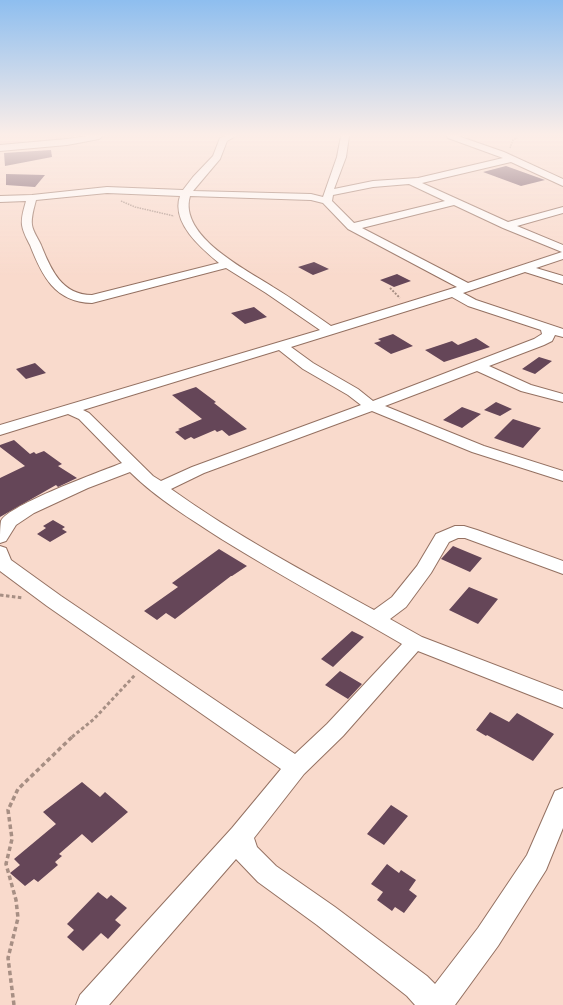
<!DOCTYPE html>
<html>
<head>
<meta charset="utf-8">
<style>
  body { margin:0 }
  canvas { display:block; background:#f9dacc }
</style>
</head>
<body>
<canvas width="563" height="1005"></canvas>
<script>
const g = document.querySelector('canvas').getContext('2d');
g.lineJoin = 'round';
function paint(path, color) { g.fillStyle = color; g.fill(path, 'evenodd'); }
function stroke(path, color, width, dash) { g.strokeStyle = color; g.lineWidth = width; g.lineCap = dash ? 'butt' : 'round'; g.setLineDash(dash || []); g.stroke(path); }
paint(new Path2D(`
  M51,150l1,7 -47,9 -1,-13z
  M506,166l39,14 -24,6 -38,-14z
  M6,174l39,1 -10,12 -29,-2z
  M314,262l15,7 -16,6 -15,-8z
  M397,274l14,7 -17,6 -14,-7z
  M254,307l13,10 -22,7 -14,-11z
  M393,334l20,12 -22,8 -17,-11 7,-2 -3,-2z
  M476,338l14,9 -46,15 -19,-12 27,-9 6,4z
  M539,357l13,4 -17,13 -13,-5z
  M35,363l11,10 -20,6 -10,-10z
  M196,387l20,15 -2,1 33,26 -18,7 -7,-6 -5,2 -2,-2 -21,9 -3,-2 -6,3 -10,-8 5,-2 -2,-1 24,-10 -30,-24z
  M496,402l16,7 -12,7 -16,-6z
  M462,407l19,7 -19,14 -19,-8z
  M513,419l28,9 -18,20 -29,-10z
  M14,440l16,14 4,-2 2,2 8,-3 18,13 -4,2 19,12 -19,9 -2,-2 -56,32v-39l25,-12 -25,-19v-2z
  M53,520l12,7 -3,2 5,3 -17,10 -13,-8 9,-6 -3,-2z
  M453,546l29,12 -12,14 -29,-13z
  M219,549l28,17 -15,10h-1l-56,43 -9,-6 -9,7 -13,-9 34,-24 -6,-4z
  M469,587l29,12 -20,25 -29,-14z
  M352,631l12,6 -31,30 -12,-8z
  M340,671l22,13 -14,15 -23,-14z
  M490,712l19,10 8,-9 37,21 -21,27 -46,-26 -1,1 -10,-6z
  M82,782l18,15 5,-5 23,20 -36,31 -10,-9 -23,20 3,2 -7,6 3,3 -20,17 -4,-3 -9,7 -15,-13 10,-8 -6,-6 42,-35 -13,-12z
  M391,805l17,11 -24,29 -17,-11z
  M387,864l12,9 2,-3 15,10 -7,10 8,6 -13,17 -9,-6 -3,4 -15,-11 6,-8 -12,-8z
  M98,892l9,7 4,-4 16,13 -12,12 6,5 -13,14 -7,-6 -18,18 -16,-14 7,-7 -7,-6z`), '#654658');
const minor = new Path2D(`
  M87,136h16l-4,3 -32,6 -67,6v-6l67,-6z
  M226,136h10l-9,5 -7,18 -27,32 118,3 12,3 14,-40 4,-21h8l-3,21 -12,32 39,-8 45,-3 85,-20 -55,-20 -1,-2h11l46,16 59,27v7l-52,-24 -89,21 86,39 55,-15v6l-46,13 46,19v14l-27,9 27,8v8l-38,-12 -62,21 13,7 87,29v8l-8,-2 -3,6 -8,4 -55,21 42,19 32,9v8l-42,-11 -44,-20 -92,35 99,40 79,25v10l-91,-29 -100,-41 -168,62 -33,16c64,46 134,83 203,121l18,-13 25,-31 19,-32 19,-8h9l13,4 86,31v13l-98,-36h-7l-9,4 -18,31 -25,34 -16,12 32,18 141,54v17l-145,-57 -75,85 -39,38 -50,64 3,9 19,19 59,41 92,69 8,8 43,-56 49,-73 28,-64 8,-3v40l-17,42 -48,76 -43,59h-40l-8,-9 -90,-71 -59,-43 -22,-23 -127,146h-33l4,-10 152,-167 49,-59 -234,-163 -47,-35v-25l6,2 5,12 50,36 234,158 32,-30 75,-80c-60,-35 -121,-68 -179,-104 -32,-21 -66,-41 -93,-68l-42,16 -54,25 -18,12 -10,16 -6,2c0,-7 0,-16 1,-22 7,-16 101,-50 121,-58l-43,-44 -11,-5 -68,21v-10l320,-95 -54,-37 -40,-25 -134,35c-37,-1 -50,-27 -62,-58 -3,-6 -7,-13 -8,-20 -1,-8 2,-16 4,-24l-26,1v-6l32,-1 75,-8 76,3 10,-13 20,-21 7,-18zM409,184l36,17 -91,22 -22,-22 1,-6 40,-8zM107,193l73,3c-9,27 21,52 39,67l-127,32c-30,0 -41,-25 -51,-50 -3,-7 -8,-13 -9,-20 -1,-8 2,-17 4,-25zM190,196l121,4 12,3 25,26 109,58 -126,39c-19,-13 -38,-27 -58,-39 -26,-17 -95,-51 -83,-91zM454,205l49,23 59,24 -94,31 -106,-55zM452,297l16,9 73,24 1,4 -8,5 -161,62 -15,-12 -45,-26 -22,-16zM279,350l24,19 45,26 13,10 -169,62 -31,14 -8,-5 -64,-63 -6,-3z`);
stroke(minor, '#947162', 2);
stroke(new Path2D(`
  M510,148l3,-8 7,-4
  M121,201l14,6 39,9`), '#a78f84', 1.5, [1.5, 1]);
stroke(new Path2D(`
  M390,288l10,10`), '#a78f84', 2, [2, 1.5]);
stroke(new Path2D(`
  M0,595l23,3
  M72,737l22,-18 41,-44`), '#a78f84', 3, [3.5, 2.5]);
stroke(new Path2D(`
  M14,1005l-6,-47 10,-40 -2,-18 -10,-36 6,-25 -4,-29 10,-21 55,-53`), '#a78f84', 3.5, [4.5, 3]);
paint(minor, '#fff');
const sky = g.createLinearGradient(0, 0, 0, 276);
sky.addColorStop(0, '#8ebeef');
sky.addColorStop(0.49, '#fceee8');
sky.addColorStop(1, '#fceee800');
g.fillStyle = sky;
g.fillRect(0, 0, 563, 276);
</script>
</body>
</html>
